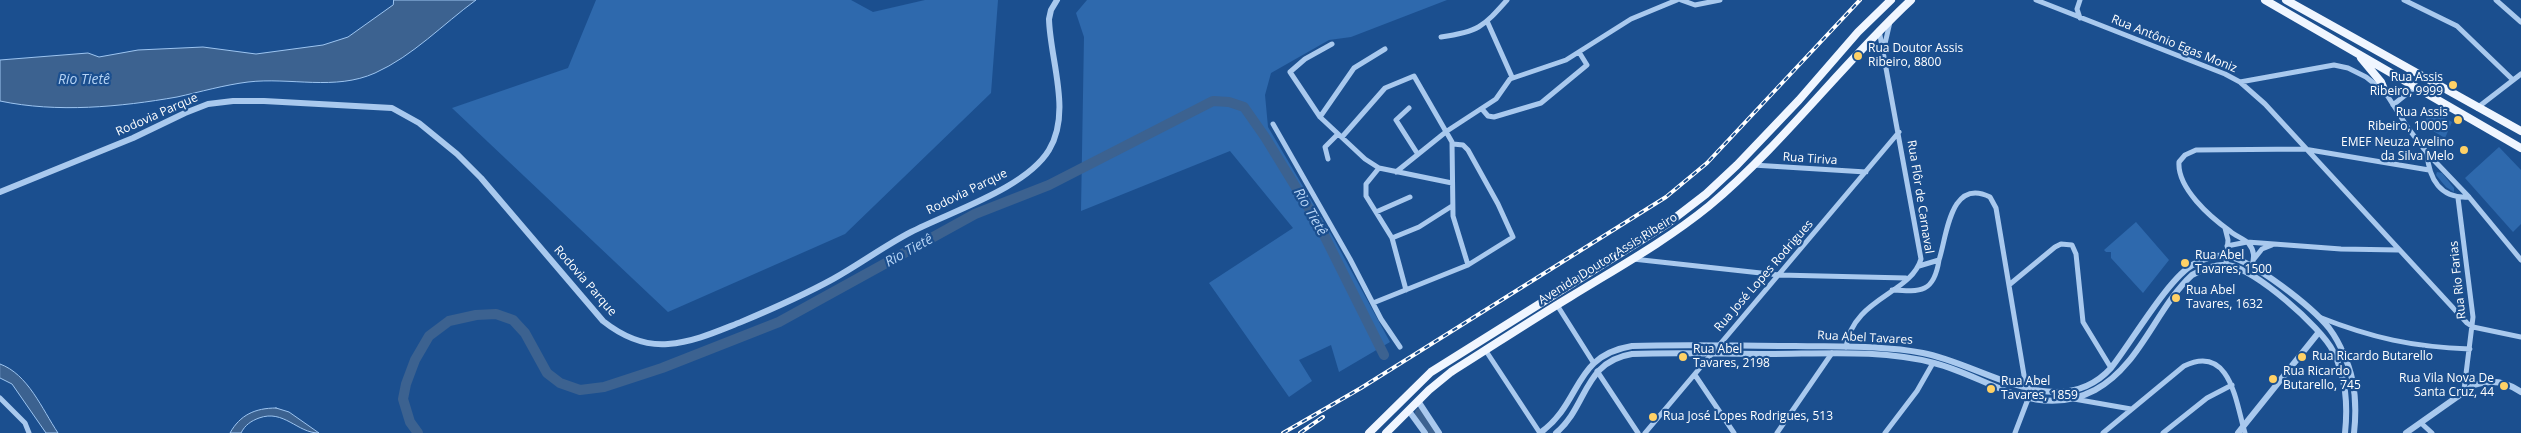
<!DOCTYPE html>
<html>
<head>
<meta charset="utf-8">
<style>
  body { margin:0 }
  canvas { display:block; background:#1b4f8f }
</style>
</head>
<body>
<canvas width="2521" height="433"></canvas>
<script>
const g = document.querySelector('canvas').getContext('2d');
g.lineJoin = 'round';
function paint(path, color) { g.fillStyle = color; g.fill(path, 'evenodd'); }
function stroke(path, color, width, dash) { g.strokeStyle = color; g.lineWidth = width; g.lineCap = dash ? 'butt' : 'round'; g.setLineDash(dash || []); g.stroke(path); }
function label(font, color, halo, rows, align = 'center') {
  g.font = font + ' "Open Sans",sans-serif'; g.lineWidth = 4.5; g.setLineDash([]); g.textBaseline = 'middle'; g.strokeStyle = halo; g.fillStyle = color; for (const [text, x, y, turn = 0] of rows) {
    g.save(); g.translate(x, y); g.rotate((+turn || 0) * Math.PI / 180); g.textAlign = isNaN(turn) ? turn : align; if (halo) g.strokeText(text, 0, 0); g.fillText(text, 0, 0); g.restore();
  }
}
paint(new Path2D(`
  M596,0h255l22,12 52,-12h73l-7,93 -146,141 -177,78 -216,-204 116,-40z
  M1087,0h360l-96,37 -22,3 -58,33 -6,22 3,32 66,112 56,103 -51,30 -8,-27 -32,15 13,21 -23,16 -80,-114 84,-55 -63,-77 -149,60 3,-174 -8,-24z
  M2430,110l22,12 -7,16 -22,-13z
  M2499,147l22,23v54l-8,8 -48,-54z
  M2437,172l5,1 12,15v4l-8,-5 -10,-12z
  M2136,222l33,38 -26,33 -32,-35v-6h-5l-2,-2z`), '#2e69ad');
const water = new Path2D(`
  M394,0h82c-33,24 -63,56 -101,73 -40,18 -85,4 -127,9 -24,3 -48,10 -71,15 -57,10 -120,16 -177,4v-41l88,-7 11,4 39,-7 65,-3 53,7 67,-9 25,-8 45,-32z
  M0,364c28,10 42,45 58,69h-12l-34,-49 -12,-6z
  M276,408l13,4 30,21c-22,0 -35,-24 -60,-15 -8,3 -14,7 -18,15h-11c10,-18 25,-25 46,-25z`);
paint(water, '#3c6290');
stroke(water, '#9cc4f0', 1);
stroke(new Path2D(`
  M1420,413l13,20
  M418,433l-8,-11 -7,-23 3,-15 9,-24 14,-24 20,-15 27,-6 20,-1 17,6 12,13 22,40 13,10 20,7 24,-3 58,-19 117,-46 196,-108 74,-29 164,-84 16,1 15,5 21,30 54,88 65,130`), '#3c6290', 10);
stroke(new Path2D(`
  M1681,0l14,5 25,-5
  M2036,0l189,74 15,8 25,22 202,219 6,4 48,10
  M2404,0l53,26 56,54
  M2496,0l25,22
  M2080,18l-3,-9 3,-9
  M1487,21l25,56
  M1441,37c37,-5 42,-10 66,-37
  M1332,44l-27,15 -15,13 30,45 45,42 14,9 73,15
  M1884,48l6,-26
  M2240,82l94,-17 14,3 18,9 19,15 23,36 19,25 42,44 52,63
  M2393,105l21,-17
  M1409,108l-13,12 21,33
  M2477,108l44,-34
  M1482,109l6,7 6,1 47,-14 46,-38 -8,-13
  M1320,117l34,-49 31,-19
  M1273,124l77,135 31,60 19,28
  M1342,137l43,-49 29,-12 38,66 1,74 15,49
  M2427,153c2,26 13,46 42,44
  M1328,159l-3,-12 13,-13
  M1753,165l113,7
  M1379,168l-13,16v12l26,42 14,52
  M1396,172l51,-41 49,-32 14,-20 56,-19 65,-41 46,-19
  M2458,198l15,119 -9,73
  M1376,212l34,-15
  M2225,228l3,12 -2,25
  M1392,238l27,-11 33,-21
  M2227,246l20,-4 94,7 58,1
  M1633,259l146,16 127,3
  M2254,259l8,-10 10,-4
  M1919,266l20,-6c8,-24 11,-83 51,-63l6,11 32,191 -13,34
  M2252,266c2,-8 3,-15 -3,-22 -4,-5 -14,-8 -19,-13 -20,-14 -53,-43 -51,-69l6,-7 11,-5 108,-1 125,21
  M2009,285l46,-38 6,-3 11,1 4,9 7,68 28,46
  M1892,290c29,2 42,3 47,-30
  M1373,303l95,-38 45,-28 -15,-33 -30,-54 -5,-5 -10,-1
  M1557,305l36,57
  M2319,317c53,21 94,30 151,32
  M1846,347c7,-49 65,-53 75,-88l-42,-229
  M1486,351l54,82
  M1597,371l41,62
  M1695,375l39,58
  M0,398l25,25 4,10
  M2074,399l57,10
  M2421,423l11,10
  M1645,433l254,-301
  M1777,433l55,-80
  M1885,433l32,-42 16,-28
  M2103,433l81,-67c47,-23 52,38 61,67
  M2163,433l44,-35 25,-13`), '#a9c9ee', 5);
stroke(new Path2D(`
  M0,192l133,-54 52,-25 23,-9 25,-3h31l128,7 27,15 38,31 24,24 122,143c19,15 40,25 65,23 26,-2 50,-13 73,-22 31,-13 63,-27 92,-43 27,-15 51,-33 78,-47 41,-21 115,-44 138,-82 23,-38 1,-90 0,-131l2,-9 6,-10
  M1418,401l21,32
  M1409,411l16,22
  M1540,433c43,-31 32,-77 92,-87 55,-2 109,0 163,0 42,1 87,-1 128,7 59,11 136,72 188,15 20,-25 58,-91 83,-104 10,-5 22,-10 33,-8 27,5 85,51 102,72 6,8 11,17 15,27 12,25 13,51 10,78
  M1556,433c32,-27 27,-71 76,-79 45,-2 91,0 136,0 54,0 113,-5 166,9 55,14 102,58 161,27 45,-24 61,-82 97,-115 11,-6 24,-11 36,-10 27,4 93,62 105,86 13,27 15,53 12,82
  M2238,433l81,-101
  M2406,433l68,-48c17,-6 33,-3 47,7`), '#a9c9ee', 6);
stroke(new Path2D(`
  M2265,0l256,148
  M2286,0l235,131
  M2361,58l20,24 4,10
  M1369,433l62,-61 236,-148 39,-30 31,-29 62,-65 59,-68 33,-32
  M1386,433l43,-43 22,-18c40,-25 79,-51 119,-75 47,-29 96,-56 139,-91 74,-62 132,-141 202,-206`), '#f0f6ff', 8);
const rail = new Path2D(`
  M1283,433l78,-45 305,-191 41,-34 153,-163
  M1300,433l23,-16`);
stroke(rail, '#fff', 4);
stroke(rail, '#1b4f8f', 2, [5.5]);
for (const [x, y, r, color] of [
  [1858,56,5,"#ffd166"],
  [2453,85,5,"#ffd166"],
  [2458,120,5,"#ffd166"],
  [2464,150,5,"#ffd166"],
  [2185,263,5,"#ffd166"],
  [2176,298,5,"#ffd166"],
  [1683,357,5,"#ffd166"],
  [2302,357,5,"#ffd166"],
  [2273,379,5,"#ffd166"],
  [2504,386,5,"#ffd166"],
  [1991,389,5,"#ffd166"],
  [1653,417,5,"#ffd166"]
]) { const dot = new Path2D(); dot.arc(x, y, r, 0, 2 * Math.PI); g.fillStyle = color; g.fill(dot); stroke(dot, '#1b4f8f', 2); }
label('12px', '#fff', '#1b4f8f', [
  ["Rua Antônio Egas Moniz",2174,44,22],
  ["Rodovia Parque",157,115,-24],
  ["Rua Tiriva",1810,159,4],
  ["Rodovia Parque",967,192,-26],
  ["Rua Flôr de Carnaval",1920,197,81],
  ["Avenida Doutor Assis Ribeiro",1608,259,-32],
  ["Rua José Lopes Rodrigues",1764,276,-49],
  ["Rua Rio Farias",2458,280,-96],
  ["Rodovia Parque",585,281,49],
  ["Rua Abel Tavares",1865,338,3]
]);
label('12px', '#fff', '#1b4f8f', [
  ["Rua Doutor Assis",1868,49],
  ["Ribeiro, 8800",1868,63],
  ["Rua Assis",2443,78,"right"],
  ["Ribeiro, 9999",2443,92,"right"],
  ["Rua Assis",2448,113,"right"],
  ["Ribeiro, 10005",2448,127,"right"],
  ["EMEF Neuza Avelino",2454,143,"right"],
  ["da Silva Melo",2454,157,"right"],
  ["Rua Abel",2195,256],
  ["Tavares, 1500",2195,270],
  ["Rua Abel",2186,291],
  ["Tavares, 1632",2186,305],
  ["Rua Abel",1693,350],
  ["Tavares, 2198",1693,364],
  ["Rua Ricardo Butarello",2312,357],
  ["Rua Ricardo",2283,372],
  ["Butarello, 745",2283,386],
  ["Rua Vila Nova De",2494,379,"right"],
  ["Santa Cruz, 44",2494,393,"right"],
  ["Rua Abel",2001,382],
  ["Tavares, 1859",2001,396],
  ["Rua José Lopes Rodrigues, 513",1663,417]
], 'left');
label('italic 14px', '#b5d3f5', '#1b4f8f', [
  ["Rio Tietê",84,80],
  ["Rio Tietê",1310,212,60],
  ["Rio Tietê",909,251,-29]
]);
</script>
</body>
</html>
